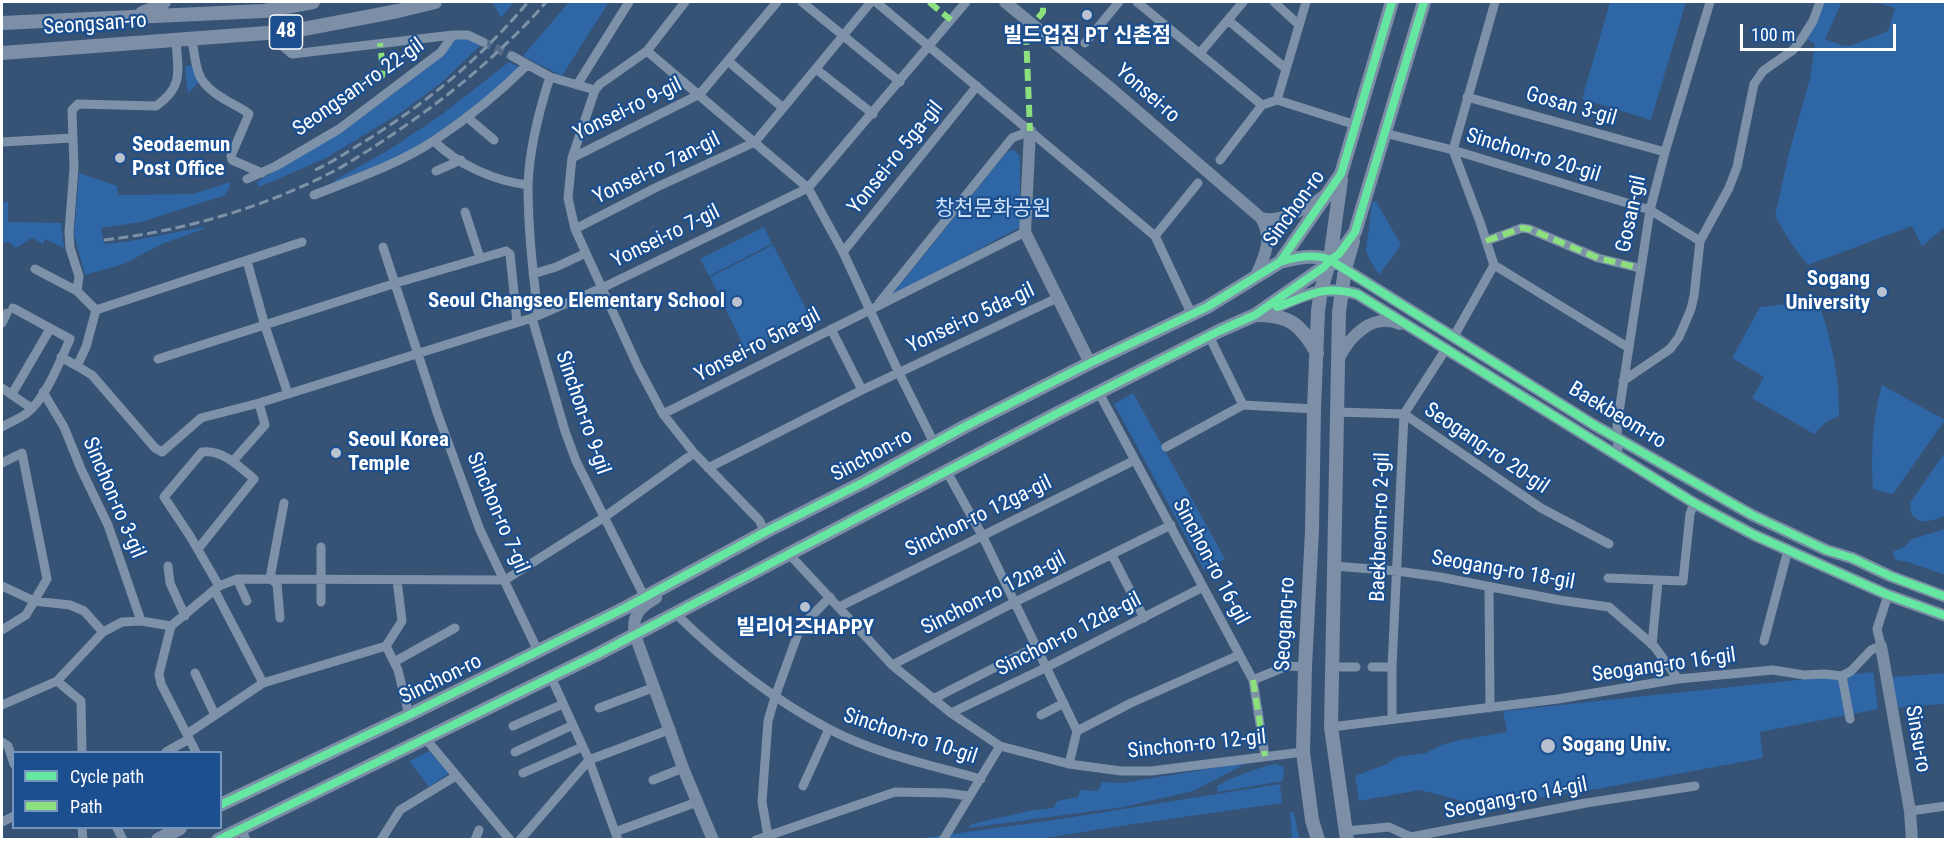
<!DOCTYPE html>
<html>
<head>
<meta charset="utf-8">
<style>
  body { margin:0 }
  #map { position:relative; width:1947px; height:841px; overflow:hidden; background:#365274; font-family:"Roboto Condensed",sans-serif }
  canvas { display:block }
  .frame { position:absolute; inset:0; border:3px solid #fff; pointer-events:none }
  .legend { position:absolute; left:12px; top:751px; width:210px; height:78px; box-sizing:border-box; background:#1b4f8f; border:2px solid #7695bc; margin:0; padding:8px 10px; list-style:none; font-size:18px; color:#fff }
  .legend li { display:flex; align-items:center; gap:12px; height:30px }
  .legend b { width:30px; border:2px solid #7695bc }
  .scale { position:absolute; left:1740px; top:24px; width:156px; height:27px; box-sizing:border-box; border:3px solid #fff; border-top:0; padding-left:8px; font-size:18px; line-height:21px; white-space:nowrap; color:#fff; -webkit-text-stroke:4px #1b4f8f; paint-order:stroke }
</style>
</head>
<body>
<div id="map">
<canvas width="1947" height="841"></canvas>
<div class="frame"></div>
<ul class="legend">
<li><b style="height:8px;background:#66e7a1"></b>Cycle path</li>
<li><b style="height:8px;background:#8de07e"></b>Path</li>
</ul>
<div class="scale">100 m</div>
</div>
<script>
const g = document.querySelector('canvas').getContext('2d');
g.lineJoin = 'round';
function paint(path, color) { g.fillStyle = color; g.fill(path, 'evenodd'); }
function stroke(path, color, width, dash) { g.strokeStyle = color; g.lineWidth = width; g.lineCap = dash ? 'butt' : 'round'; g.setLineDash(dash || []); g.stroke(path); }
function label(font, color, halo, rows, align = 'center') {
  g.font = font + ' "Roboto Condensed","Noto Sans KR",sans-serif'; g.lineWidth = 4.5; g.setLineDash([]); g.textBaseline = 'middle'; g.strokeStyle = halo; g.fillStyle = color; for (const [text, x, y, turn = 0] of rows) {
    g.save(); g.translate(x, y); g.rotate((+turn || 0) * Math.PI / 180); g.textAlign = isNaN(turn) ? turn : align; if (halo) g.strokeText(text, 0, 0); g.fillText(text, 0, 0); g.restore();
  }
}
paint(new Path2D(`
  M496,2h18l-13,16 -8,-15z
  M569,2h40l-47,74 -39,-20z
  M1610,2h76l-35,118 -69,-21z
  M1824,2h11l6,2 -16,35 19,7h6l38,-15 7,-23 -14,-4 -26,-2h90v225l-23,19 -10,-20 -104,39 -16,-20 -17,-29 14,-63 21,-75 5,-34 -8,-5 11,-19z
  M456,37h9l17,7 -41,39 -39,29 -76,46 -67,29 -2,-5 84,-51z
  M509,62l12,6c-37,31 -74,62 -117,86 -22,11 -46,20 -69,29v-3l52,-29 54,-36z
  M193,65l5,18 -10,10 -3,-27z
  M1011,150h3l6,6v71l-130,70 117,-145z
  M79,173l38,13 1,9 75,-1 38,-12 -5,13 -85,27 -40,6 3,16 26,-3 74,-14v2l-42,15 -38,20 -39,11 -11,-41z
  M8,201v21l53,1 3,25 -19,-9 -2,5 -11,-6 -16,10 -7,-6 -7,1v-40z
  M1376,201l25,44 -22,30 -10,-17 -3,-7 6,-49z
  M764,227l8,17 -63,32 -9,-17z
  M773,245l38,73 -65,33 -36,-74z
  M1817,297c13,38 23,80 22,119l-13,6 -12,12 -62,-36 12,-21 -32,-19 28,-51 37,-4z
  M1882,385l63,35 -52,74 -20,-5c-2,-37 -1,-68 9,-104z
  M1133,393l92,166 -21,11 -90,-166z
  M1945,452v64c-13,4 -25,11 -34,-3l-1,-10z
  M1945,529v46l-37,-13 -12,-2 -4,-8 12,-5 8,-8z
  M1873,672l5,37 -118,23 3,26 -166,31 -116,17 -61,-16 -61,11 -4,-25 32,-12 10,-7 29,-4 15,-8 19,-5 47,-8 -4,-21z
  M1945,673v31l-52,4 -1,-31z
  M429,751l20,22 -20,14 -20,-26z
  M1249,762l-56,29 -69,16 -156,21 4,-4 57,-13 25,-3 3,-7 21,-4 2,-7 18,1 4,-9 21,1z
  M1275,764l9,3 -1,14 -65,11 -1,-6c18,-10 37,-17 58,-22z
  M1280,784l2,19 -155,22 -88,14 -130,1 145,-20z
  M1290,812h4l5,27h-7z`), '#2f66a5');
stroke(new Path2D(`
  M483,42l29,14`), '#546c89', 9, [9, 4.5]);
stroke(new Path2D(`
  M685,2l-38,49 -47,33 -5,6 -23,68 -4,40 7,31 63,138 25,47 31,39 65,67 6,12
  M802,2l98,80
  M876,2l279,234 37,79
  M1137,2l125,103
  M1274,2l24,22
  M1228,20l57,48
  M267,33l25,21 161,-19h15l15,7
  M192,40c5,30 3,42 32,59 8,5 18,9 25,15l-18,42 1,4 30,13
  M1085,43l34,-41
  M647,51l161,137 35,64 56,121 35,70
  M1200,53l43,-51
  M512,56l38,21 45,13
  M728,61l55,47
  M816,69l57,45
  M577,85l52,-83
  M1467,97l198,55
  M1277,100l29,-98
  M1277,100l79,25
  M467,117l27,23
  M1384,133l69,17 197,60 50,31
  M434,141c24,24 61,40 94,44
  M2,142l70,-4
  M572,158l128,-64 77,-92
  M1220,160l42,-55 15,-5
  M436,171l25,-11
  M247,179l29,-13 63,-37 102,-77 12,-17
  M314,195c41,-16 85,-31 121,-55 33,-22 65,-48 92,-75
  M465,212l15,46
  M575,229l82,-42 98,-45 116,-140
  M1155,236l43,-53
  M1486,241l36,-13 7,1 69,29 41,10
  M383,247l55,168 42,115 58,121
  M843,252l134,-166
  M247,261l18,65 23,68
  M1494,265l135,83
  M35,269l42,22 19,19
  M533,274l23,-7 30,-14
  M77,291l2,-15 -9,-28 -1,-16 5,-64 -2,-58 6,-6 78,2c28,-19 22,-35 20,-65
  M879,303l133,-165 18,-7
  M538,315c-5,-43 -10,-86 -10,-129 1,-37 11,-75 22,-109
  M532,318l33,113 11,30 69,137
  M2,323l5,-10
  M831,329l31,61
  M1209,336l34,69
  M1453,338l41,-73 -14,-43 -27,-72 42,-148
  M61,357l16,9 9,-19 10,-37 206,-68
  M158,359l238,-76 110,-32 4,3 7,68
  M77,366l15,9 63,73 7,4 39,-34 58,-15 273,-85 70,-30 206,-100 158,-186
  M1623,381l47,-32 9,-12 12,-28 3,-13 6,-55 29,-53 8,-21 17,-83 9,-13 30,-21 8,-10 12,-19 7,-19
  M2,388l29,20
  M43,392l21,35 17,42 27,56 33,96
  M1099,393l154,287 12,76
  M12,394l38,-65
  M1336,412l68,2 137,94 68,36
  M663,414l362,-182
  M2,427c8,-5 17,-8 25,-14 19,-15 33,-52 43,-74l-57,-31
  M1166,447l77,-42 71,4
  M1618,454l-1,-29 33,-215 15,-58 45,-150
  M233,461l32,-36 -6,-22
  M2,463l20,-10 25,126 -21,36 -24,15
  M708,468l154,-78 195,-92
  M947,472l35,63 95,196 -8,33
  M198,549l56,-70c-15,-13 -32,-30 -52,-27l-38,45 26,39 29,50
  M790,555l102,110 59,48 49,33 69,18 52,7h30l152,-19
  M1112,555l32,63
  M168,566l2,17 15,33
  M1334,566l63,5 43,6 119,23 50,7 45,39 24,33
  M1608,578l75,3 7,-67 4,-11
  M237,579l10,22
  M2,586l32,15 36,4 14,6 19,21 -46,49 -55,24
  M1489,587l1,121
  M215,591l48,92
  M321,602v-55
  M839,607l296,-147
  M676,614c46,45 96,85 153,115 47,25 101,36 152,50
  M280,618l-3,-34 -7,-6 14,-75
  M171,626l48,-40 18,-7 268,1 98,-62 91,-65
  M171,626l-12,48 2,10 35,68
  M103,632l19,-10 19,-1 30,5
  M1764,641l24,-91
  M1652,645l6,-64
  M386,646l12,24 11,45
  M394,662l61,-34
  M892,665l123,-63 156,-77
  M1341,667h15
  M1372,667h20
  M195,673l20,42
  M1842,676l8,43
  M551,677l38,83 29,80
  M1253,680l34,-14 18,1
  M57,681l24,20 1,51
  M933,699l104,-53
  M599,708l56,-21
  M951,713l96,-46 156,-80
  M1041,715l23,-12
  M1392,718v-51l12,-253 42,-65
  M513,726l50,-22
  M1331,727l227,-28 120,-20 95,-9 31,5 21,-1 17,2 9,-5 20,-21 10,-4 -4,-17 11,-34
  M1077,731l54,-28 108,-48
  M187,734l76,-51 123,-37 16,-25 -5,-41
  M425,738l85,102
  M2,742l6,4 6,18
  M166,752l23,-13
  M515,752l58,-27
  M523,773l59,-26
  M653,780l30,-12
  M803,786l26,-57
  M1910,811l36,-5
  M2,822l12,-6
  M82,828l1,12
  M117,828l6,12
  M241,828l5,12
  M1346,831l43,-4 22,10 175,-34 109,-17
  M615,832l82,-30
  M768,836l-6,-34 6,-81 7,-24 25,-69 30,-31
  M381,840l19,-30 56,-34
  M475,840l4,-10
  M520,840l69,-80 82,-31
  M756,840l139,-48 51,1 23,3
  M943,840l57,-94`), '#7d92a8', 9);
stroke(new Path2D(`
  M1005,2l109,89 147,127c13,21 3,40 -6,60
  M1030,131l-5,101 65,131
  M1261,218c20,6 47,-11 63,-22
  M1345,269l249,156 158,90 74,35 26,8 38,18 56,21
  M1267,311c36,-14 51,-27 90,-17l337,209 60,32 134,60 58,21
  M1339,358c11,-22 34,-46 61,-34
  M656,598c-16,9 -25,18 -21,37l48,133 30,72
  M1881,646l29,165 2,29`), '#798da4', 12);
stroke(new Path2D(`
  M142,13l13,-5 9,-6
  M2,23l262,-12 49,-9
  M2,53l291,-22 105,-20 37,-9
  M1280,262c18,-5 39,-9 56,1
  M1255,315c33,-1 46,9 62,38
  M220,805l189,-90 216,-107 140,-76 99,-50 100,-55 126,-64 117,-56 73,-45 61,-88 51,-172
  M158,840l22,-12
  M218,840l380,-186 458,-240 163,-83 36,-16 69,-48 6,-7 9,-6 16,-22 69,-230
  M1318,840l-6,-20 -9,-68 2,-85 7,-136 2,-122 4,-98 3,-21 9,-30 11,-80
  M1347,840l-16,-113 8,-415 6,-43 8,-28`), '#7d8ea7', 14);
stroke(new Path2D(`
  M315,170c18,-8 35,-20 52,-30 61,-38 115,-83 161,-138
  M104,240c79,-9 159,-32 230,-69 12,-6 23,-14 35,-21 40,-26 78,-53 113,-84 22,-20 45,-41 64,-64`), '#7e92a7', 3, [10, 4.5]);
stroke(new Path2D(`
  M929,2l22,18
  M1038,18l5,-6v-10
  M1026,33l4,98
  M359,85l23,-9 1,-6 -3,-27
  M1486,241l36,-13 7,1 69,29 41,10
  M1253,680l12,76`), '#8de07e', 6, [12, 6]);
stroke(new Path2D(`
  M1280,262c16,-5 35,-9 50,-2l264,165 158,90 74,35 26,8 38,18 56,21
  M1277,307c33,-12 45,-22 80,-13l337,209 60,32 134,60 58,21
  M220,805l189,-90 216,-107 140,-76 99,-50 100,-55 126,-64 117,-56 73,-45 61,-88 51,-172
  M218,840l380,-186 458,-240 163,-83 36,-16 69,-48 6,-7 9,-6 16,-22 69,-230`), '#66e7a1', 8);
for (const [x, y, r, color] of [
  [1087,15,6,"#b9c2ce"],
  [120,158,6,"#b9c2ce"],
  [1882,292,6,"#b9c2ce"],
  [737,302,6,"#b9c2ce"],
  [336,453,6,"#b9c2ce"],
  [805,607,6,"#b9c2ce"],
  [1548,746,8,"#b9c2ce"]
]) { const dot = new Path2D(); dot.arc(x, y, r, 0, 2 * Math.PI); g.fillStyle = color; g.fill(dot); stroke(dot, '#1b4f8f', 2); }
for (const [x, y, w] of [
  [286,32,33]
]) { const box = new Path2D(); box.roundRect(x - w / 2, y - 17, w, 34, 4.5); g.fillStyle = '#1b4f8f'; g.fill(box); stroke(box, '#fff', 1.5); }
label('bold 20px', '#fff', null, [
  ["48",286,32]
]);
label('21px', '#fff', '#1b4f8f', [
  ["Seongsan-ro",95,25,-4],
  ["Seongsan-ro 22-gil",359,88,-35],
  ["Yonsei-ro",1147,94,41],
  ["Gosan 3-gil",1571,107,16],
  ["Yonsei-ro 9-gil",628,110,-26],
  ["Sinchon-ro 20-gil",1533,156,17],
  ["Yonsei-ro 5ga-gil",896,158,-51],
  ["Yonsei-ro 7an-gil",657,169,-26],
  ["Sinchon-ro",1295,209,-54],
  ["Gosan-gil",1632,214,-78],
  ["Yonsei-ro 7-gil",666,237,-26],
  ["Yonsei-ro 5da-gil",971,319,-25],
  ["Yonsei-ro 5na-gil",758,346,-27],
  ["Sinchon-ro 9-gil",582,413,71],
  ["Baekbeom-ro",1617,416,31],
  ["Seogang-ro 20-gil",1486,449,34],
  ["Sinchon-ro",872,456,-28],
  ["Sinchon-ro 3-gil",113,498,67],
  ["Sinchon-ro 7-gil",497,513,67],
  ["Sinchon-ro 12ga-gil",979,517,-26],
  ["Baekbeom-ro 2-gil",1381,527,-88],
  ["Sinchon-ro 16-gil",1210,562,62],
  ["Seogang-ro 18-gil",1503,571,10],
  ["Sinchon-ro 12na-gil",994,594,-27],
  ["Seogang-ro",1286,624,-87],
  ["Sinchon-ro 12da-gil",1069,635,-27],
  ["Seogang-ro 16-gil",1664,666,-8],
  ["Sinchon-ro",441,680,-26],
  ["Sinchon-ro 10-gil",910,737,18],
  ["Sinsu-ro",1917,739,80],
  ["Sinchon-ro 12-gil",1197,745,-6],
  ["Seogang-ro 14-gil",1516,799,-11]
]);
label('bold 21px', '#fff', '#1b4f8f', [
  ["빌드업짐 PT 신촌점",1087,37,"center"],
  ["Seodaemun",132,146],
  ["Post Office",132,170],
  ["Sogang",1870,280,"right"],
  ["University",1870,304,"right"],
  ["Seoul Changseo Elementary School",725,302,"right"],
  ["Seoul Korea",348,441],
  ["Temple",348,465],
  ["빌리어즈HAPPY",805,629,"center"],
  ["Sogang Univ.",1562,746]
], 'left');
label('21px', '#cfe3fa', '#1b4f8f', [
  ["창천문화공원",993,210]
]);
</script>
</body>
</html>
